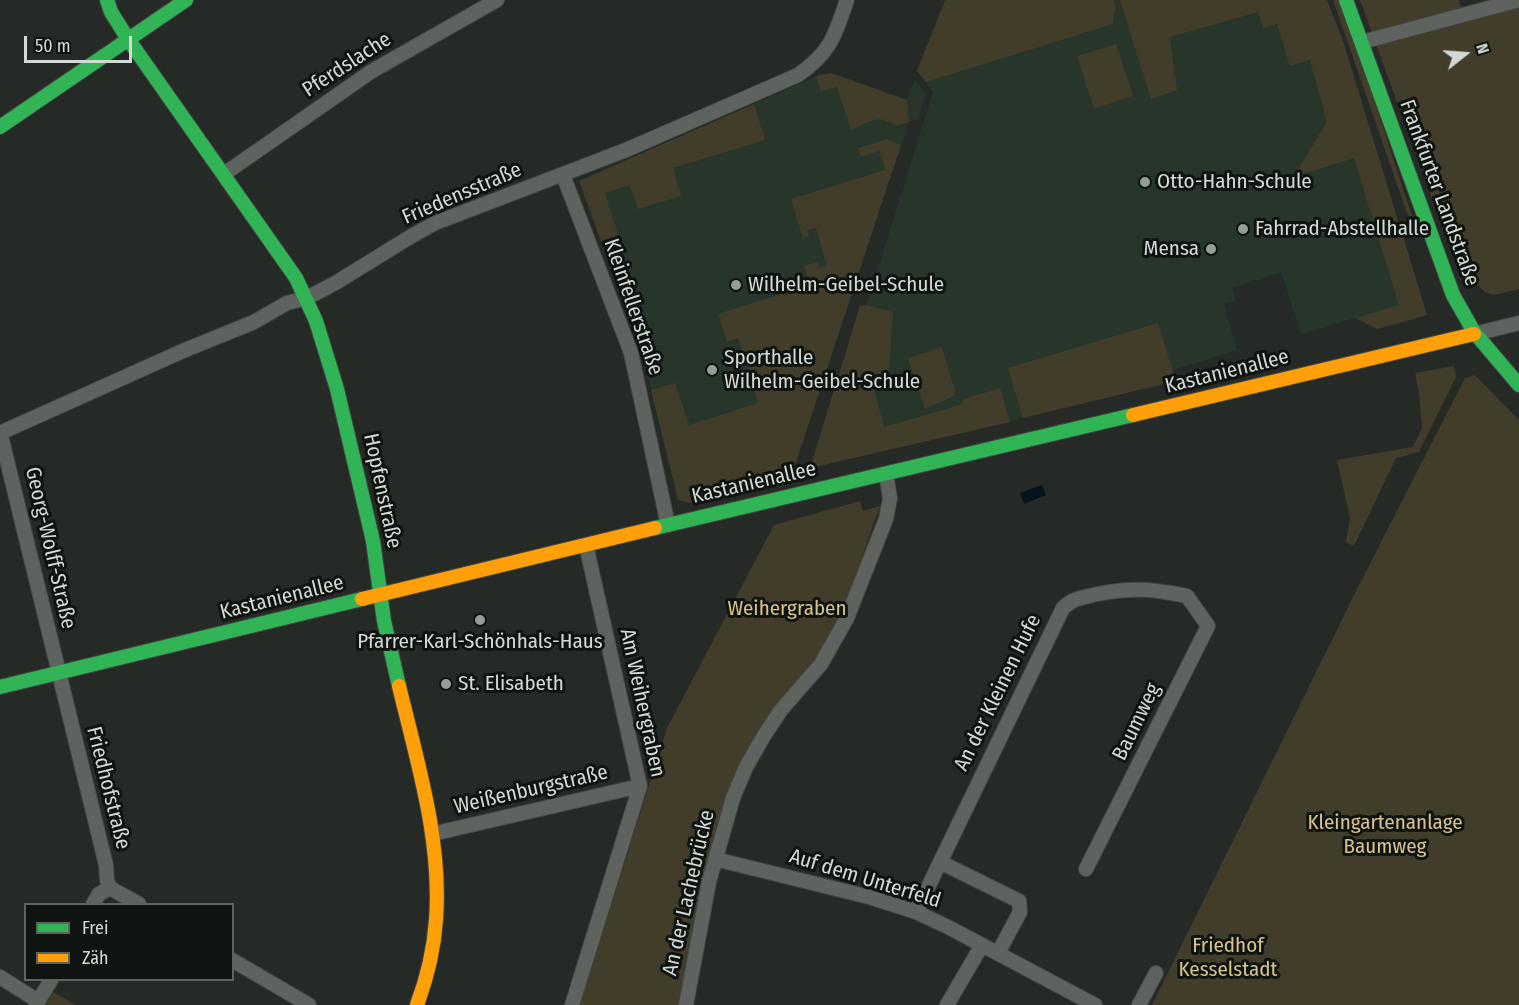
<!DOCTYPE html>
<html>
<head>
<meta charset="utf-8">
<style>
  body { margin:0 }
  #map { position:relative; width:1519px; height:1005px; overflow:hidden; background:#252a27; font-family:"Fira Sans Condensed",sans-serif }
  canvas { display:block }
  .legend { position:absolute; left:24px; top:903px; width:210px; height:78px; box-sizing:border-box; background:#0f1410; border:2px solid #5d635f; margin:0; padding:8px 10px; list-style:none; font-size:18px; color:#d3dad5 }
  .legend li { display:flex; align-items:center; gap:12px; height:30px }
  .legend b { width:30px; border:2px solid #5d635f }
  .north { position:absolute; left:1435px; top:24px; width:60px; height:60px; -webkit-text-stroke:4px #0f1410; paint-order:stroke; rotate:73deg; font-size:16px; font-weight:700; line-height:24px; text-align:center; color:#d3dad5 }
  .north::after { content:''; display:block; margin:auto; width:21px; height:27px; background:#d3dad5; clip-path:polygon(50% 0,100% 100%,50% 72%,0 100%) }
  .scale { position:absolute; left:24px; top:36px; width:108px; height:27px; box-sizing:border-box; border:3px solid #d3dad5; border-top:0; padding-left:8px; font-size:18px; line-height:21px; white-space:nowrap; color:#d3dad5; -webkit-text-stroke:4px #0f1410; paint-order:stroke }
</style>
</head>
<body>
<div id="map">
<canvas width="1519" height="1005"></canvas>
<ul class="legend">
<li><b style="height:8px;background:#30b455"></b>Frei</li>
<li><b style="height:8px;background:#ff9f0a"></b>Zäh</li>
</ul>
<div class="north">N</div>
<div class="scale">50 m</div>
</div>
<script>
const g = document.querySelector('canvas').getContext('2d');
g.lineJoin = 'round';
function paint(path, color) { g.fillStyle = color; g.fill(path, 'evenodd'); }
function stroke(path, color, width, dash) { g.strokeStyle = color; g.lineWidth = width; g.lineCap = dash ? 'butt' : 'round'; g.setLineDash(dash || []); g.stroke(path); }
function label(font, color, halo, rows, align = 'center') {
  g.font = font + ' "Fira Sans Condensed",sans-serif'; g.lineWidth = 6; g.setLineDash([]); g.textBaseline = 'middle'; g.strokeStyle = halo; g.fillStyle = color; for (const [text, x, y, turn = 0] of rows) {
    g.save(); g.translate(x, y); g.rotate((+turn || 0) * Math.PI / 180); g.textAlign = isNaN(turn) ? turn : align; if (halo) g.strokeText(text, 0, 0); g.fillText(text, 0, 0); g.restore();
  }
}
paint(new Path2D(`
  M945,0h382l16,41 84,274 -49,14 -23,-11 -54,16 -20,-62 -49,16 4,12 -12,4 13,46 -64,20 3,11 -366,87 50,-162 7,-2 66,-212 -16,-21z
  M831,73l76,27 8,-21 11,15 -8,25 -9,3 -118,355 -102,26 -11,-3 -36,-150 -63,-169 243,-107z`), '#27352b');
paint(new Path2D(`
  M945,0h169c3,8 -1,15 -1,24l-187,58 -9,-11z
  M1120,0h207l16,41 84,274 -49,14 -23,-11 44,-13 -45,-147 -61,19 34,-55 -17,-62 -20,6 -13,-42 -14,4 -5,-16 -88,25 7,53 -26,9z
  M1333,0h7l16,44 56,172h-4z
  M1360,0h99l4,14 56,-13v288l-25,6 -8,-2 -12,-11 -19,-40 -10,-8z
  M1116,44l17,52 -39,13 -17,-53z
  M831,73l76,27 2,22 -13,4c-18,-13 -28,-4 -45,4l-14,-43 -16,4 -5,-15z
  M754,104l11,36 -92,28 8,28 -43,13 -8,-24 -25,8 44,142 -12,4 -58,-158z
  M887,139l14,6 -110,332 -102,26 -11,-3 -27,-110 24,-7 14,42 69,-22 -20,-65 -11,4 -9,-28 92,-29 -6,-19 13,-4 2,6 8,-2 -11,-38 -9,2 2,6 -6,2 -12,-39 94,-29 -5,-19 -19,6 -3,-9z
  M867,305l26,7 -4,61 -18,6 13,48 76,-22 4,-6 36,-11 10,34 -200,46 50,-162z
  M1158,323l18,58 -153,37 -15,-50z
  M942,347l14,48 -31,14 -17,-51z
  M1454,366l2,11 -37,75 -23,6 -42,88 -8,-4 4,-24 -13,-58 76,-13 9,-19 -3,-35 -4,-20z
  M1475,375l44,45v585h-367l205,-416 108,-211z
  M860,501l3,10 17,-5 -40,113 -23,40 -76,109 -60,237h-101l87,-277 107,-203z
  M53,992l23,13h-30z`), '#423c2b');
paint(new Path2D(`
  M1042,485l4,10 -22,9 -4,-11z`), '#03151b');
const street = new Path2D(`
  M1362,42l157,-42
  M224,174l148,-103 125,-71
  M563,175l68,178 37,172
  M1474,334l45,-11
  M0,432l106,433 1,15 3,8 -11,6 -6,10
  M0,433l185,-83 69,-28 33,-19 20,-5 30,-16 73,-45 25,-14 191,-73 172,-75c32,-22 37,-39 49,-75
  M432,834l208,-48
  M715,859l154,38 47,15 32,15 147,78
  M940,862l79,39 1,11 -22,41
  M110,888l29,16
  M916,912l147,-304c10,-10 22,-11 35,-14 34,-7 55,-5 89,2l21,30 -122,243
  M232,960l77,45
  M0,977l38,24
  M36,1005l15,-25
  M572,1005l68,-219 -54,-241
  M686,1005l23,-123 24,-84 13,-31 19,-33 16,-24 40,-46 26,-46 39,-99 4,-21 -4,-24
  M947,1005l35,-60
  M1139,1005l17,-32`);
const fast = new Path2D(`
  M107,0l4,12 17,27 168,239 20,43 21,68 36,152 11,80 15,65
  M1346,0l107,295 21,37 45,53
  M0,127l186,-127
  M655,528l478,-113
  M0,687l362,-88`);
const slow = new Path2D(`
  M1133,415l341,-81
  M362,599l293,-71
  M399,686c18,75 43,155 37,234 -2,29 -9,58 -19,85`);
stroke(street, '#424743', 16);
stroke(fast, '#424743', 16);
stroke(slow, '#424743', 16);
stroke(street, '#5f6360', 14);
stroke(fast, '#30b455', 14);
stroke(slow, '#ff9f0a', 14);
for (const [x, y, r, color] of [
  [1145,182,6,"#969c98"],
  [1243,229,6,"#969c98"],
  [1211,249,6,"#969c98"],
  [736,285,6,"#969c98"],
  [712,370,6,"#969c98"],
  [480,620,6,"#969c98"],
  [446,684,6,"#969c98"]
]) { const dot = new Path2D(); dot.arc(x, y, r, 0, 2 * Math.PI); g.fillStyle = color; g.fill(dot); stroke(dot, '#0f1410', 2); }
label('21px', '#d3dad5', '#0f1410', [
  ["Pferdslache",347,65,-33],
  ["Frankfurter Landstraße",1439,193,70],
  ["Friedensstraße",462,194,-23],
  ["Kleinfellerstraße",633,307,71],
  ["Kastanienallee",1227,372,-14],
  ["Kastanienallee",754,483,-13],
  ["Hopfenstraße",382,491,78],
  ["Georg-Wolff-Straße",50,548,77],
  ["Kastanienallee",282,598,-14],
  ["An der Kleinen Hufe",998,693,-64],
  ["Am Weihergraben",642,703,78],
  ["Baumweg",1137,722,-64],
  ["Friedhofstraße",108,788,76],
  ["Weißenburgstraße",531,790,-13],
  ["Auf dem Unterfeld",865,879,17],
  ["An der Lachebrücke",689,893,-77]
]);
label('21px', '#d3dad5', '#0f1410', [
  ["Otto-Hahn-Schule",1157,182],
  ["Fahrrad-Abstellhalle",1255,229],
  ["Mensa",1199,249,"right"],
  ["Wilhelm-Geibel-Schule",748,285],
  ["Sporthalle",724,358],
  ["Wilhelm-Geibel-Schule",724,382],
  ["Pfarrer-Karl-Schönhals-Haus",480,642,"center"],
  ["St. Elisabeth",458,684]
], 'left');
label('21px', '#d8c38e', '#0f1410', [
  ["Weihergraben",787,609],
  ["Kleingartenanlage",1385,823],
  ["Baumweg",1385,847],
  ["Friedhof",1228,946],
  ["Kesselstadt",1228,970]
]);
</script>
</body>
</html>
